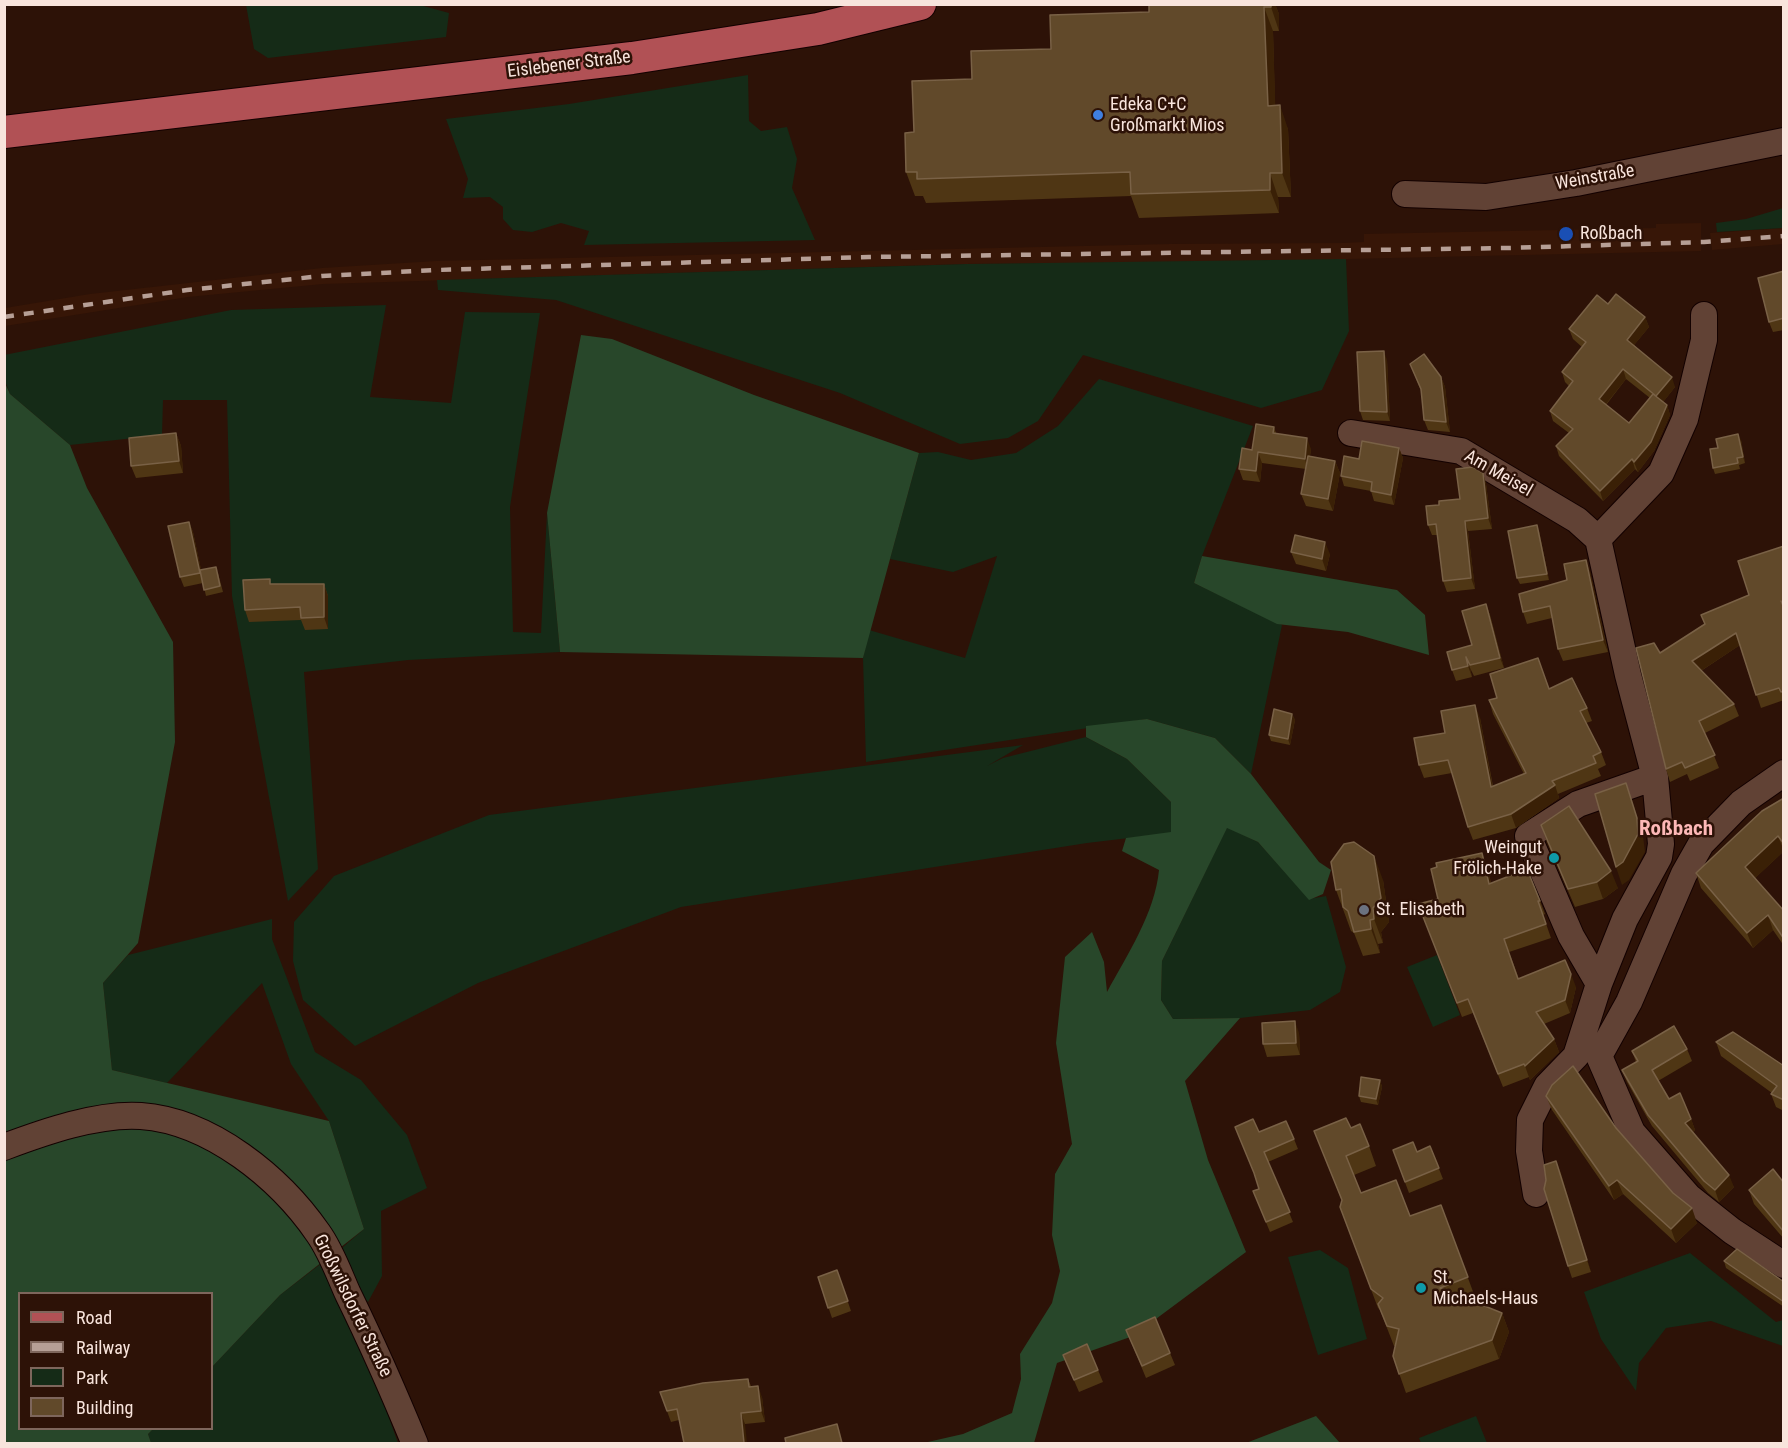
<!DOCTYPE html>
<html>
<head>
<meta charset="utf-8">
<style>
  body { margin:0 }
  #map { position:relative; width:1788px; height:1448px; overflow:hidden; background:#2d1207; font-family:"Roboto Condensed",sans-serif }
  canvas { display:block }
  .frame { position:absolute; inset:0; border:6px solid #f8e4dc; pointer-events:none }
  .legend { position:absolute; left:18px; top:1292px; width:195px; height:138px; box-sizing:border-box; background:#2d1207; border:2px solid #7e665c; margin:0; padding:8px 10px; list-style:none; font-size:18px; color:#f8e4dc }
  .legend li { display:flex; align-items:center; gap:12px; height:30px }
  .legend b { width:30px; border:2px solid #7e665c }
</style>
</head>
<body>
<div id="map">
<canvas width="1788" height="1448"></canvas>
<div class="frame"></div>
<ul class="legend">
<li><b style="height:8px;background:#b15155"></b>Road</li>
<li><b style="height:8px;background:#b69f96"></b>Railway</li>
<li><b style="height:16px;background:#152b17"></b>Park</li>
<li><b style="height:16px;background:#61492a"></b>Building</li>
</ul>
</div>
<script>
const g = document.querySelector('canvas').getContext('2d');
g.lineJoin = 'round';
function paint(path, color) { g.fillStyle = color; g.fill(path, 'evenodd'); }
function stroke(path, color, width, dash) { g.strokeStyle = color; g.lineWidth = width; g.lineCap = dash ? 'butt' : 'round'; g.setLineDash(dash || []); g.stroke(path); }
function label(font, color, halo, rows, align = 'center') {
  g.font = font + ' "Roboto Condensed",sans-serif'; g.lineWidth = 5; g.setLineDash([]); g.textBaseline = 'middle'; g.strokeStyle = halo; g.fillStyle = color; for (const [text, x, y, turn = 0] of rows) {
    g.save(); g.translate(x, y); g.rotate((+turn || 0) * Math.PI / 180); g.textAlign = isNaN(turn) ? turn : align; if (halo) g.strokeText(text, 0, 0); g.fillText(text, 0, 0); g.restore();
  }
}
paint(new Path2D(`
  M1701,223v28l-530,12 -204,1 -644,20 -135,13 -183,29v-18l85,-14 232,-26 114,-7 735,-17 171,-1 22,-1v-8l292,-6v-4z
  M1783,228v16l-71,6 -2,-17z`), '#371607');
paint(new Path2D(`
  M416,4l33,9 -3,24 -178,21 -14,-9 -8,-44z
  M748,75l1,46 12,10 26,-4 10,32 -5,29 23,52 -231,5 5,-14 -28,-8 -29,9 -19,-2 -10,-11v-12l-13,-10 -27,1 5,-19 -22,-60 123,-15z
  M1783,208v20l-66,4 -1,-9 30,-4z
  M1346,259l3,72 -27,59 -61,18 -178,-53 -45,66 -30,17 -48,6 -120,-51 -284,-93 -118,-10 -1,-10 530,-16z
  M386,305l-16,92 81,6 14,-91 75,1 -30,194 3,125 28,1 6,-120 13,139 -152,8 -104,12 14,197 -30,32 -56,-305 -5,-196h-64l-1,35 -92,10 -60,-51 -5,-13 -1,-26 227,-45z
  M1099,379l154,47 -51,130 -8,27 88,42 -31,149 -36,-36 -68,-19 -281,43 -3,-104 6,-28 96,28 32,-102 -44,16 -63,-13 29,-106 19,-1 33,8 45,-7 42,-27z
  M1086,737l41,22 44,43v31l-84,10 -406,64 -203,76 -123,63 -52,-46 -10,-39 1,-39 40,-46 155,-61 534,-70 -36,21 16,-8z
  M1227,827l31,15 51,57 17,-3 20,71 -6,25 -30,18 -70,8 -67,1 -12,-19 1,-39z
  M272,919v20l43,113 46,28 46,55 20,53 -46,23 1,65 -14,26 -24,-24 -1,-31 21,-18 -35,-108 -38,-57 -29,-81 -95,100 -55,-13 -9,-87 25,-28z
  M1437,955l23,60 -27,12 -26,-60z
  M1320,1250l28,18 19,71 -49,16 -30,-98z
  M1690,1253l86,69 7,-2v26l-72,-25 -45,7 -27,35 -3,28 -35,-52 -17,-47z
  M331,1256l67,187 -247,1 -3,-10 5,-5 59,-1v-61l68,-72z
  M1476,1416l11,27h-66l-2,-5z`), '#152b17');
paint(new Path2D(`
  M581,335l31,4 142,56 165,58 -56,205 -303,-6 -13,-139z
  M4,381l6,13 60,51 17,43 86,154 2,100 -37,201 -35,40 9,87 217,51 35,108 -84,66 -68,72v-73h-192v134l133,1 -5,5 3,9h-146z
  M1202,556l195,34 28,25 4,40 -81,-23 -71,-8 -83,-41z
  M1147,719l68,19 36,36 68,88 12,8 -8,24 -14,6 -51,-58 -31,-14 -65,133 -1,39 12,19 67,-1 -55,63 23,79 38,92 -113,84 -76,27 -23,80 -115,1 44,-10 49,-21 9,-34 -1,-25 32,-51 8,-32 -8,-36 3,-61 17,-30 -16,-101 9,-86 27,-25 12,30 3,30c20,-37 48,-79 52,-122l-37,-19 4,-13 45,-6v-30l-44,-43 -41,-22v-11z
  M1316,1416l24,27h-94z`), '#28472a');
const minor = new Path2D(`
  M1405,194l81,3 90,-14 208,-42
  M1351,433l110,18 116,69 21,19 30,136 27,102 6,67 -2,13 -34,62 -26,65 -23,72 -29,30 -17,34 -1,31 7,43
  M1598,539l63,-66 24,-54 19,-79v-25
  M1599,984l-28,-48 -43,-100 50,-32 77,-27
  M1599,1056l30,-54 55,-128 17,-30 40,-41 43,-30
  M1599,1056l33,76 57,65 43,34 52,34
  M4,1147c40,-15 94,-34 137,-31 70,5 139,62 177,117 13,18 21,41 30,61 24,49 46,99 67,150`);
const major = new Path2D(`
  M4,132l628,-74 186,-29 102,-25`);
stroke(minor, '#130100', 28);
stroke(major, '#130100', 34);
stroke(minor, '#614235', 26);
stroke(major, '#b15155', 32);
stroke(new Path2D(`
  M4,317l183,-27 135,-14 115,-6 432,-13 639,-9 196,-6 80,-6`), '#b69f96', 4.5, [10, 10]);
paint(new Path2D(`
  M1275,4l4,10v17h-6l2,74 13,24 3,68h-13l1,16 -140,5 -8,-22 -205,7 -3,-7h-8l-9,-24 8,-40 58,-53 177,-67z
  M1784,271v59l-11,2 -4,-10z
  M1608,304l37,13 4,10 -15,18 41,42 -12,15 4,3 3,10 -16,36 -16,21 -3,-3 -32,32 -44,-45 -3,-10 13,-13 -16,-12 -3,-10 19,-25 -4,-4 -3,-10 20,-25 -9,-8 -4,-10zM1626,379l24,19 -21,25 -23,-18z
  M1387,360l3,61 -27,-1 -3,-9z
  M1410,364l31,13 4,10 5,45 -22,-2 -4,-10 -3,-29z
  M1274,427l2,6 35,16 -1,7 25,5 5,12 -7,38 -27,-5 -5,-12 5,-25 -44,-6 -2,19 -17,-2 -4,-11 13,-19z
  M176,433l5,13 2,27 -47,5 -5,-12z
  M1741,440l4,23 -6,2 1,4 -25,5 -2,-6 5,-20z
  M1399,448l4,10 -9,47 -20,-4 -3,-10 -27,-5 -3,-10 18,-17z
  M1483,473l3,11 6,45 -24,2 7,58 -28,3 -4,-11 -5,-46h-6l-4,-10 11,-20 21,-6z
  M189,522l4,10 8,38 17,3 5,19 -17,4 -3,-13 -19,4 -4,-10z
  M1539,531l10,49 -29,4 -3,-6z
  M1784,546v154l-23,8 -21,-63 -39,26 33,33 5,12 -34,17 14,35 -29,13 -3,-7 -17,8 -4,-13 -6,-116 89,-58z
  M1291,552l39,2 -4,17 -30,-7z
  M1590,572l18,80 -45,9 -5,-12 -6,-31 -25,6 -4,-12 44,-32z
  M272,584h52l4,12v33l-23,1 -4,-10 -52,2 -4,-12z
  M1486,604l4,11 14,53 -30,8 -4,-8 2,9 -16,4 -4,-11 20,-25z
  M1549,689l38,19 5,13 -6,2 15,29 5,13 -8,4 3,7 -43,18 1,4 -43,30 -43,12 -5,-13 -16,-54 -28,5 -5,-13 26,-32 35,-15 13,68 31,-12 -31,-60 -4,-14z
  M1292,714l3,6 -5,25 -19,-4 -2,-6z
  M1784,798v53l-29,27 29,33v35l-11,-16 -20,18 -52,-60 -5,-15z
  M1541,825l77,63 -15,11 -28,8 -28,-65z
  M1487,866l4,17 49,18 5,13 -2,1 8,23 -42,14 10,27 57,8 -6,26 -26,11 10,15 5,13 -29,28 -1,-3 -26,10 -30,-74 -11,4 -39,-100 15,-18z
  M1383,880l6,42 -8,10 2,11 -5,1 2,9 -17,3 -9,-23 -3,-2 -15,-41z
  M1299,1033l1,22 -33,2 -4,-13z
  M1716,1042l68,24v45l-8,-4 -5,-13 1,-1 -51,-37z
  M1687,1049l5,12 -34,20 11,18 22,20 4,11 -2,2 41,55 -15,15 -11,-9 -56,-67 -25,-44 -5,-12 14,-8 -4,-11z
  M1380,1080l2,7 -4,18 -17,-3 -2,-6z
  M1546,1096l70,32 81,95 -21,20 -53,-49 -9,6 -62,-90z
  M1235,1127l59,12 4,10 -30,13 25,60 -23,10 -17,-41 6,-2 -3,-11z
  M1351,1128l18,18 7,20 -22,9 7,18 49,23 31,-11 34,92 -7,2 34,14 7,19 -10,27 -93,34 -13,-37 2,-10h-1l-14,-36 -2,-2 -31,-82 -5,-25 -28,-70z
  M1430,1146l13,33 -34,14 -12,-32z
  M1556,1161l35,111 -19,6 -4,-12z
  M1784,1183v56l-30,-35 -5,-14z
  M1724,1261l60,21v25l-58,-39z
  M837,1270l14,41 -19,7 -14,-41z
  M1126,1330l44,23 5,12 -29,13z
  M1063,1355l35,15 5,12 -24,10z
  M748,1379l3,7 11,11 3,25 -20,2 -66,-4 -8,2 -11,-30z`), '#4f3614');
paint(new Path2D(`
  M1271,4h4l4,10v17l-8,-24z
  M1264,7l9,24 3,98 -8,-23z
  M1280,105l8,24 3,68 -9,-24z
  M1270,173l8,24 1,16 -9,-23z
  M1645,317l4,10 -19,23 -3,-10z
  M1384,351l3,9 3,61 -3,-9z
  M1623,369l3,10 -24,30 -3,-10z
  M1441,377l4,10 5,45 -4,-10z
  M1672,377l3,10 -15,19 -4,-10z
  M1667,405l3,10 -16,36 -16,21 -4,-10z
  M176,433l5,13 2,27 -4,-12z
  M1738,434l3,6 4,23 -2,-6z
  M1307,438l4,11 -3,21 -3,-11z
  M1399,448l4,10 -9,47 -3,-10z
  M1258,452l4,11 -2,19 -4,-11z
  M1632,459l3,10 -32,32 -3,-10z
  M1335,461l5,12 -7,38 -5,-12z
  M1483,473l3,11 6,45 -4,-11z
  M1465,521l3,10 7,58 -4,-11z
  M189,522l4,10 11,51 -4,-10z
  M1537,525l2,6 10,49 -2,-6z
  M1325,542l5,12 -4,17 -4,-12z
  M1586,560l4,12 18,80 -5,-12z
  M324,584l4,12v33l-4,-12z
  M1486,604l4,11 14,53 -4,-10z
  M1736,633l4,12 -44,29 -4,-13z
  M1466,657l4,11 2,9 -4,-11z
  M1475,705l5,13 15,82 -4,-13z
  M1292,714l3,6 -5,25 -2,-6z
  M1626,783l17,53 2,16 -16,28 -7,5 -6,-18z
  M1555,785l4,13 -43,30 -5,-14z
  M1778,836l6,15 -33,31 -6,-15z
  M1482,853l5,13 7,31 -5,-13z
  M1374,856l9,24 6,42 -8,10 2,11 -9,-24 -1,-11z
  M1611,871l7,17 -15,11 -6,-17z
  M1768,915l5,15 -20,18 -6,-15z
  M1370,920l8,24 2,9 -9,-24z
  M1571,974l5,13 -6,26 -5,-13z
  M1295,1021l4,12 1,22 -4,-12z
  M1554,1039l5,13 -29,28 -5,-14z
  M1380,1080l2,7 -4,18 -2,-6z
  M1691,1119l4,11 -5,5 -5,-12z
  M1556,1161l5,12 30,99 -4,-12z
  M1729,1175l5,12 -15,15 -4,-12z
  M1617,1180l6,14 -9,6 -5,-14z
  M1692,1208l5,15 -21,20 -5,-14z
  M1502,1313l7,19 -10,27 -7,-19z
  M758,1386l4,11 3,25 -4,-11z
  M741,1413l4,11 2,19h-3z`), '#3a2006');
const building = new Path2D(`
  M1149,4h122v3h-7l4,99 12,-1 2,68h-12v17l-139,4 -1,-22 -213,7v-7h-11l-1,-39 9,-1 -2,-51 60,-2 -1,-28 80,-2 -1,-34 99,-3z
  M1784,271v47l-15,4 -11,-44z
  M1616,294l29,23 -18,23 45,37 -16,19 -33,-27 -24,30 30,24 24,-29 14,11 -16,37 -17,20 -2,-3 -32,32 -44,-45 17,-17 -23,-18 23,-30 -11,-9 24,-30 -17,-13 28,-34 11,9z
  M1384,351l3,61 -27,-1 -3,-59z
  M1424,354l17,23 5,45 -22,-2 -3,-31 -11,-25z
  M1256,424l18,3 -1,6 34,5 -2,21 -47,-7 -2,19 -17,-2 3,-21 10,2z
  M176,433l3,28 -48,5 -2,-28z
  M1738,434l5,23 -6,1 1,5 -25,5 -3,-19 8,-1 -2,-9z
  M1362,441l37,7 -8,47 -20,-4 1,-9 -31,-6 3,-20 15,3z
  M1308,456l27,5 -7,38 -27,-5z
  M1473,467l10,6 5,45 -23,3 6,57 -28,3 -7,-57 -8,1 -2,-19 13,-1v-4l21,-2 -4,-30z
  M189,522l11,51 -20,4 -12,-51z
  M1537,525l10,49 -30,4 -9,-47z
  M1295,535l30,7 -3,17 -31,-7z
  M1784,546v58l-3,-3 3,7v83l-3,1 -2,-4 -23,7 -20,-62 -44,28 42,43 -35,17 16,34 -30,13 -3,-6 -16,7 -30,-121 18,-5 6,10 45,-29 -4,-9 48,-20 -11,-34z
  M1586,560l17,80 -45,9 -8,-43 -27,6 -4,-18 48,-14 -3,-16z
  M216,567l4,19 -16,4 -4,-20z
  M270,579v5h54v33l-23,1 -1,-11 -55,3 -2,-30z
  M1486,604l14,54 -30,7 -4,-8 2,9 -16,4 -5,-18 25,-7 -10,-34z
  M1538,658l11,31 23,-11 15,30 -7,3 21,41 -8,4 3,7 -44,18 3,4 -44,29 -43,13 -20,-67 -29,5 -5,-27 31,-5 -4,-22 34,-6 16,82 35,-14 -37,-73 8,-2 -7,-24z
  M1274,709l18,5 -4,25 -19,-4z
  M1626,783l11,35 1,16 -15,28 -7,5 -21,-73z
  M1784,798v46l-6,-8 -33,31 39,44v28l-16,-24 -21,18 -51,-60 66,-62z
  M1569,806l42,65 -14,11 -29,7 -27,-64z
  M1354,842l20,14 7,42 -8,10 1,11 -4,1 1,9 -17,3 -6,-21 -5,-4 -2,-18 -5,1 -5,-28 13,-18z
  M1482,853l7,31 38,-15 13,32h-2l8,23 -42,15 14,40 47,-19 6,14 -6,26 -29,12 18,27 -29,27 -1,-2 -26,10 -30,-75 -11,4 -39,-99 20,-5 -7,-30 6,-2 -1,-4z
  M1295,1021l1,22 -33,1 -1,-21z
  M1674,1026l13,23 -35,21 17,29 11,-6 11,26 -6,4 44,52 -14,15 -11,-9 -56,-66 -26,-45 16,-9 -6,-10z
  M1733,1032l51,34v34l-13,-6 6,-8 -61,-44z
  M1573,1066l43,62 57,65 19,15 -21,21 -54,-49 -8,6 -63,-90 6,-11z
  M1361,1077l19,3 -4,19 -17,-3z
  M1346,1118l5,10 9,-4 9,22 -23,10 15,37 35,-13 14,36 31,-11 27,72 -28,11 62,25 -10,27 -93,34 -6,-18 6,-27 -12,-3 -9,-22 5,-6 -12,-9 -31,-82 2,-7 -28,-69z
  M1253,1119l6,13 27,-11 8,18 -30,13 26,60 -24,10 -13,-31 6,-2 -5,-16 -19,-46z
  M1413,1142l4,10 13,-6 9,22 -34,14 -12,-32z
  M1556,1161l31,99 -19,6 -24,-77 2,-9 -2,-15z
  M1773,1169l11,14v49l-35,-42z
  M1737,1249l47,33v20l-60,-41z
  M837,1270l11,31 -20,7 -10,-31z
  M1155,1317l15,36 -28,13 -16,-36z
  M1087,1344l11,26 -24,10 -11,-25z
  M748,1379l1,8 9,-1 3,25 -20,2 3,30h-60l-7,-34 -10,2 -7,-19 43,-9z
  M837,1424l5,19h-56l-1,-5z`);
paint(building, '#61492a');
stroke(building, '#796146', 1.5);
for (const [x, y, r, color] of [
  [1098,115,6,"#3f7fe0"],
  [1566,234,8,"#1a4fb4"],
  [1554,858,6,"#0f9aa8"],
  [1364,910,6,"#6b7280"],
  [1421,1288,6,"#0f9aa8"]
]) { const dot = new Path2D(); dot.arc(x, y, r, 0, 2 * Math.PI); g.fillStyle = color; g.fill(dot); stroke(dot, '#2d1207', 2); }
label('18px', '#f8e4dc', '#2d1207', [
  ["Eislebener Straße",569,65,-7],
  ["Weinstraße",1595,178,-10],
  ["Am Meisel",1498,474,30],
  ["Großwilsdorfer Straße",352,1306,64]
]);
label('18px', '#f8e4dc', '#2d1207', [
  ["Edeka C+C",1110,105],
  ["Großmarkt Mios",1110,126],
  ["Roßbach",1580,234],
  ["Weingut",1542,848,"right"],
  ["Frölich-Hake",1542,869,"right"],
  ["St. Elisabeth",1376,910],
  ["St.",1433,1278],
  ["Michaels-Haus",1433,1299]
], 'left');
label('bold 21px', '#fdb8b7', '#2d1207', [
  ["Roßbach",1676,830]
]);
</script>
</body>
</html>
